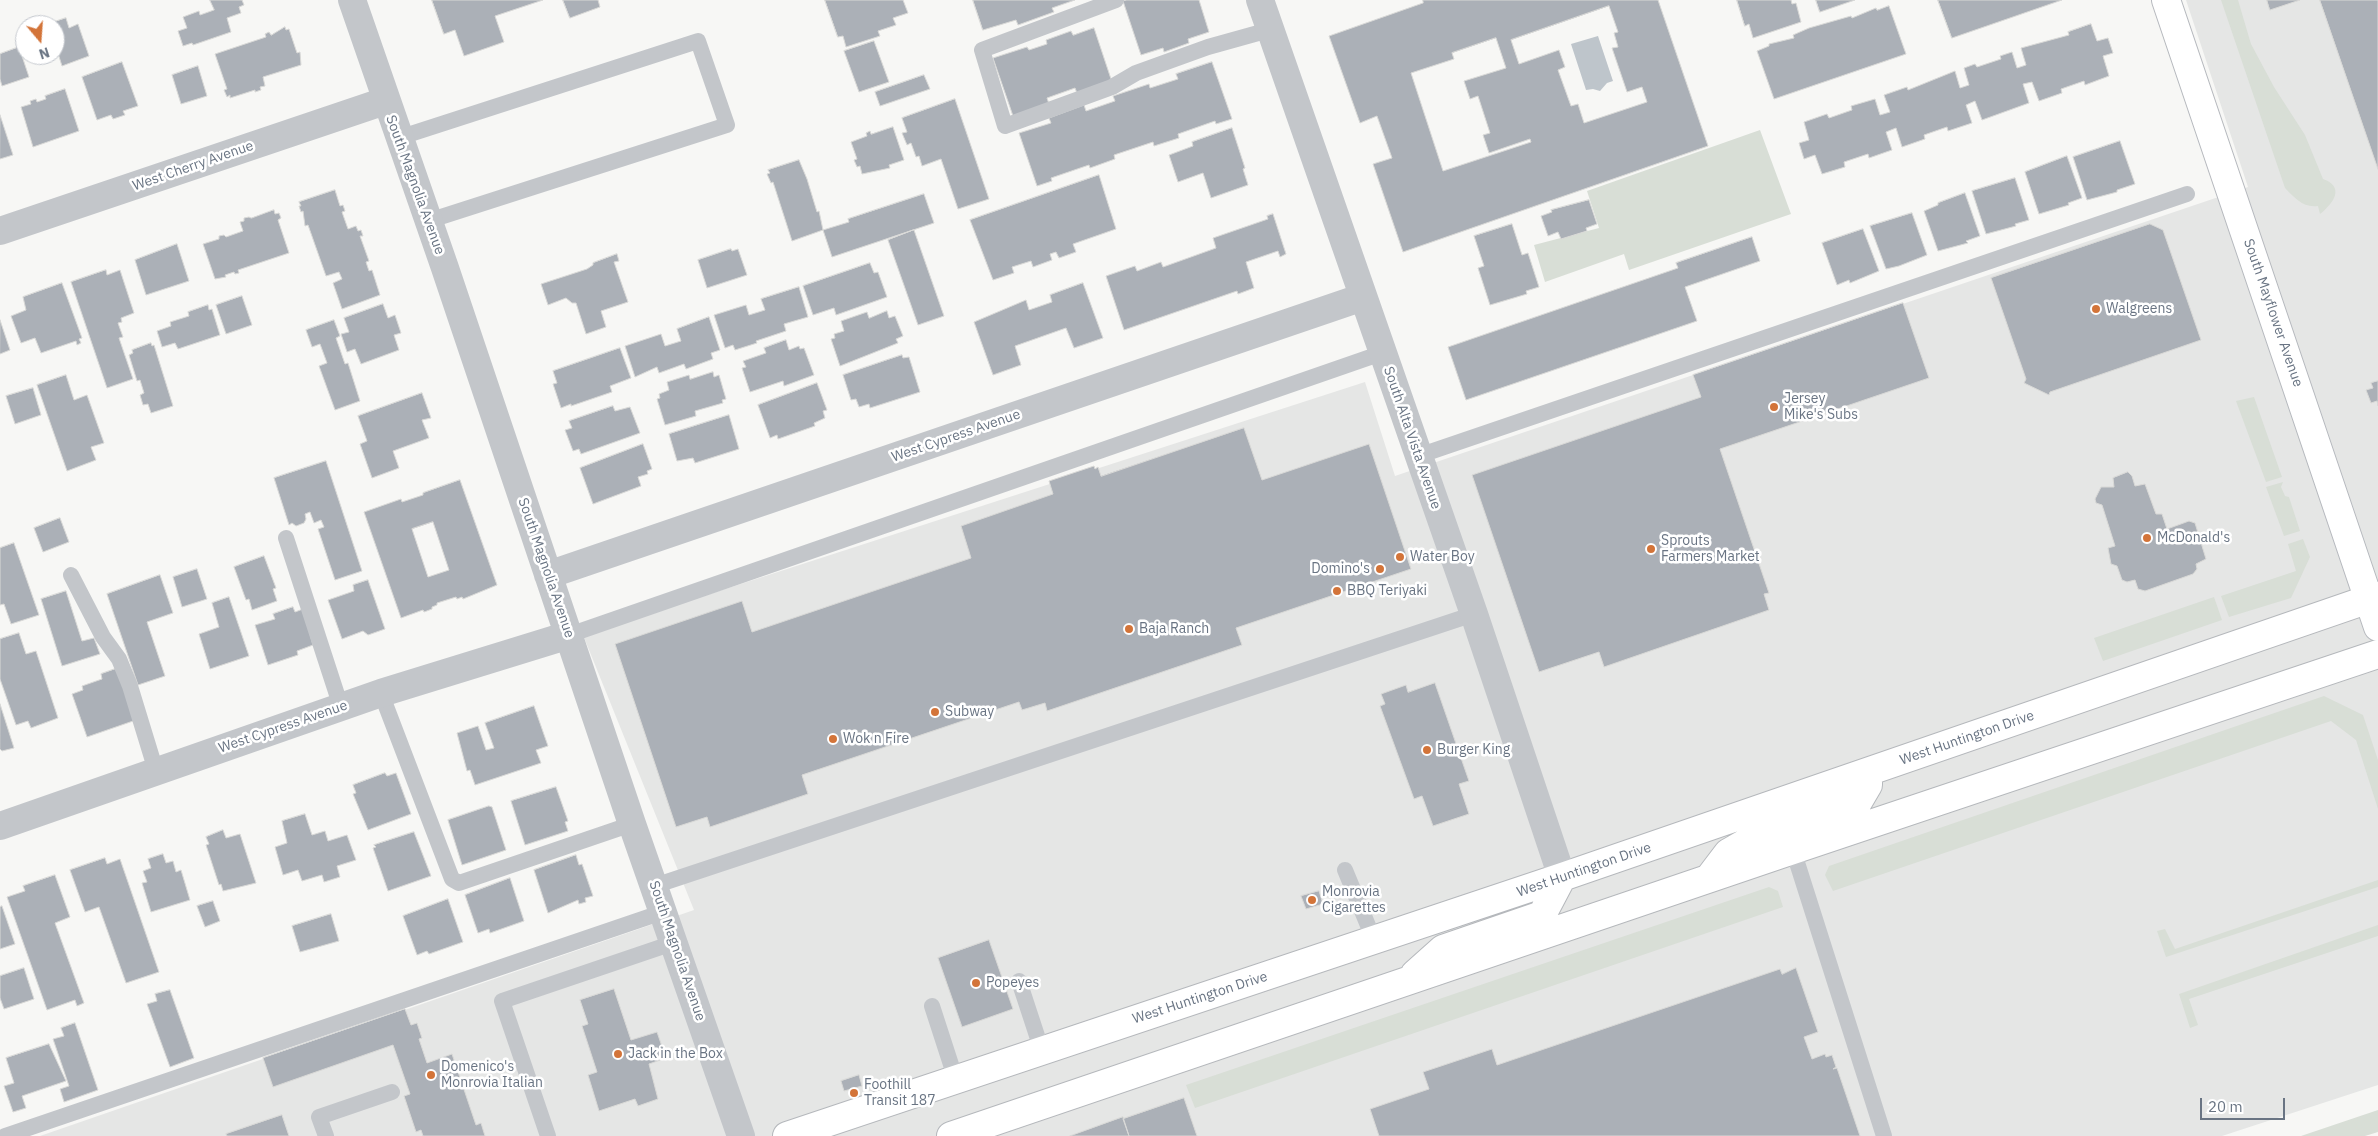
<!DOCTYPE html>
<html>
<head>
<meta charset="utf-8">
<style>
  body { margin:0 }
  #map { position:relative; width:2378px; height:1136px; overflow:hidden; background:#f7f7f5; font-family:"IBM Plex Sans",sans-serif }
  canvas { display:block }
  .north { position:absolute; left:15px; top:15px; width:50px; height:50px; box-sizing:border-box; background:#fff; border:1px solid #c3c7cd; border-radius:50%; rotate:162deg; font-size:14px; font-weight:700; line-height:20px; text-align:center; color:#697483 }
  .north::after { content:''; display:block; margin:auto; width:18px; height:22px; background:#d37439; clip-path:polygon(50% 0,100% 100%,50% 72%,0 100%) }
  .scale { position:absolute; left:2200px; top:1098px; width:85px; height:22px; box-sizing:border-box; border:2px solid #697483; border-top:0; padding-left:6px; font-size:15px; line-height:18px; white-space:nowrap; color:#697483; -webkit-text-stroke:4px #fff; paint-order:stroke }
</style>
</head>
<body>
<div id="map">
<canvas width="2378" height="1136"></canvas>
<div class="north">N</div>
<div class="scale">20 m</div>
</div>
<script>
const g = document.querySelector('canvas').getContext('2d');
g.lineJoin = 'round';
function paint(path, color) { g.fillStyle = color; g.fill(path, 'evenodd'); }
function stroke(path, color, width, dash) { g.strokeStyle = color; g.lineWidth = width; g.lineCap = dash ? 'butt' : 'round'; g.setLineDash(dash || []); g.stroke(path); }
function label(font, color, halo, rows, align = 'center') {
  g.font = font + ' "IBM Plex Sans",sans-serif'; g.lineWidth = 5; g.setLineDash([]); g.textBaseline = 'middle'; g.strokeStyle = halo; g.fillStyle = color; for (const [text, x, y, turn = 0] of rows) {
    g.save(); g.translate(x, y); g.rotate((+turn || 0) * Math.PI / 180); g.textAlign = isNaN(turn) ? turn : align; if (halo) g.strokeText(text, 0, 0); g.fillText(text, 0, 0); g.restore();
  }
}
paint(new Path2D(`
  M2186,0h192v1085l-156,51h-2182l654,-226 -111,-275 782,-253 30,94 853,-289z`), '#e5e6e5');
paint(new Path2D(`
  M2221,0h17l13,44 23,43 31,48 18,44c22,8 11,24 -3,35l-2,-8c-15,2 -23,-8 -33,-18z
  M1760,130l31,84 -162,56 -5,-16 -79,28 -11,-37 65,-17 -12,-37z
  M2254,397l28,80 -16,5 -30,-81z
  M2283,482l-2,5 4,9 4,1 11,34 -16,5 -18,-49z
  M2303,539l7,18 -19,41 -62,19 -8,-21 75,-25 -8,-27z
  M2214,597l8,23 -119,41 -9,-23z
  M2324,696l39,19 15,45v49l-22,-69 -25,-19 -498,170 -8,-16 4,-9z
  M2378,880v7l-212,70 -9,-26 8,-2 10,20z
  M1769,887l9,4 5,16 -588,201 -9,-23z
  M2378,925v11l-189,63 9,26 -8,3 -11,-34z
  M2378,1110v22l-13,4h-64z`), '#d8ded6');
paint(new Path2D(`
  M1598,36l15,45 -6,2 -7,8 -7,-2 -7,1 -15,-46z`), '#bec5cb');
const building = new Path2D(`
  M210,0h32l2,5 -5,2 2,6 -14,5 4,14 -38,13 -1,-2 -9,3 -5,-15 9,-3 -4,-11 16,-6 1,4 14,-5z
  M432,0h111l-48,16 9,26 -40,14 -9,-26 -11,4z
  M563,0h35l2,7 -30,11z
  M825,0h78l5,13 -15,5 3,7 -18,6 2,5 -34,11 -3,-11 -5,1z
  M973,0h102l-23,8 2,4 -36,13 -2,-5 -33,10z
  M1127,0h72l10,32 -21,7 1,4 -25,9 -1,-4 -22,7 -18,-54z
  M1423,0h235l50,146 -305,106 -30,-88 19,-6 -15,-42 -17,7 -31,-87 94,-33zM1609,6l9,26 -4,1 4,14 -6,1 15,44 15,-5 5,15 -63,21 -6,-19 -7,2 -13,-36 7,-3 -6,-17 -40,14 -8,-24zM1496,38l10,30 -42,13 6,18 8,-3 12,37 -7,2 6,18 41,-14 1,3 -88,29 -32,-98 43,-14 -2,-6z
  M1737,0h54l1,4 4,-1 5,19 -48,16 -4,-14 -4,2z
  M1816,0h39l-35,12z
  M1938,0h124l-110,38z
  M2267,0h33l-30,10z
  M2320,0h58v169z
  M1889,6l17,48 -132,45 -17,-48 12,-5v-2l25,-6 -1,-3 16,-7 42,-12 1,2 24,-10 1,2z
  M66,18l3,10 9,-4 11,32 -27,10 -7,-22v-19l-4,-2z
  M2091,24l6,17 11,-3 5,15 -10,3 6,20 -24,9 -1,-4 -23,8 1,4 -23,8 -7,-19 -9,2 6,19 -47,17 -7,-19 -9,4 6,18 -24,8 -1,-4 -23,8 1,4 -23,8 -6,-19 -10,4 6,18 -23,8 -1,-4 -24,8 1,5 -23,7 -7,-19 -11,4 -5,-16 10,-3 -5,-18 23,-8 2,4 23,-8 -1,-4 24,-7 5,16 10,-3 -6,-17 23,-8 1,3 47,-19 5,17 9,-3 -5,-17 11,-4 2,3 24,-8 -1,-3 12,-4 5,16 9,-3 -5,-17 48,-13 -1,-3z
  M285,27l1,3 3,-1 8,24 3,-1 1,13 -38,12 2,9 -5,1 1,3 -6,2v-2l-25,8v-3l-3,2 -3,-7 3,-1 -12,-35 51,-17 -1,-3 4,-2 2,3z
  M1094,28l18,54 -35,11 -2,-5 -28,10 2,6 -36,12 -20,-58 34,-11 2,3 18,-6 -1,-4 25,-9 2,4z
  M874,41l15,41 -30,10 -15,-41z
  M19,47l10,30 -27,9 -2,-7v-25z
  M122,62l16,44 -15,5 2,4 -12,4 -2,-4 -14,5 -15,-43z
  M1212,62l20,57 -16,5 -1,-3 -37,13 1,4 -25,8 -1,-4 -39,13 1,4 -25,9 -1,-3 -38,13 1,3 -15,5 -18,-53 32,-10 -2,-5 35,-13 2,6 29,-10 -2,-5 36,-12 1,4 28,-9 -2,-5z
  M198,66l9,30 -26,8 -9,-29z
  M924,75l6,14 -50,17 -5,-14z
  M65,89l14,42 -46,16 -12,-40 10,-3 -1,-3 6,-2 1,3 9,-3 -1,-3z
  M955,99l34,100 -31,10 -17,-50 -19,7 -3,-10 -3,1 -5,-14 -4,2 -5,-12 5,-1 -5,-14z
  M0,115l13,40 -13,4z
  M893,127l11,33 -15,5 1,3 -28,6 -2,-8 -3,1 -3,-7 3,-1 -6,-17 16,-6 -1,-3 4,-2 1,3z
  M1232,128l13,40 -2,1 5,16 -37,13 -8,-25 -25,9 -9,-27 24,-9 -1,-4z
  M2120,141l15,43 -18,6v2l-30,8 -14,-43z
  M2067,156l15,42 -14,5 1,2 -30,9 -14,-42z
  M799,160l8,19 10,33 2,-1 4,19 -31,11 -19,-59 -2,1 -4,-9 3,-1 -2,-3z
  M1099,175l17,54 -43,15 3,8 -17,6 -3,-6 -6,2 2,6 -19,7 -2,-6 -19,6 2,6 -21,7 -23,-60z
  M2015,178l14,42 -14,4 1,2 -30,8 -14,-43z
  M335,190l5,16 3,-1 2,6 -3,1 6,17 8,-3 2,5 3,-1 2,6h-3l9,25 -3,1 3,9 3,-1 8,25 -38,14 -9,-26 9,-4 -3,-7 -13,4 -18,-51 -3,1 -2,-15 -2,1 -2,-6h2l-2,-4z
  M1965,193l15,43 -14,5 2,2 -30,8 -14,-40 14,-6v-2z
  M924,194l10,29 -102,34 -9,-27 26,-8 -1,-3z
  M1589,200l8,24 -11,4 1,3 -26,8 -3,-7 -10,4 -7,-20 11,-4 -1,-2z
  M274,210l1,4 4,-1 2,5 -3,2 11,33 -51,17 1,3 -4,1 -1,-2 -9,3 1,2 -11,2 -12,-35 16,-5v-3l5,-1 2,2 17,-6 -3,-9 4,-1v-3l5,-1 2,1z
  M1912,213l15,42 -28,11 -13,3 -16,-43z
  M1273,214l13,40 -6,3 -2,-6 -32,11 8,26 -16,6 -1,-3 -113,39 -18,-54 29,-10 2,5 24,-9 2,5 53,-19 -3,-10 55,-19 -1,-3z
  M1512,224l10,31 6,-2 11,34 -13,4 1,3 -37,11 -12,-37 6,-2 -10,-30z
  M2150,224l13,6 38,110 -151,52 -1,3 -25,-12 2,-4 -35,-101z
  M1863,229l16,42 -29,12 -1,-3 -12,5 -15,-42z
  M914,230l30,86 -26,9 -30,-85z
  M1752,237l8,24 -75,26 12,34 -231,79 -18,-53 230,-79 -2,-5z
  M177,244l12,37 -43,14 -11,-35z
  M731,249l1,2 6,-2 9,26 -40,13 -9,-28z
  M617,254l2,7 -5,1 14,40 -27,9 5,16 -20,7 -10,-31h-4l-6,-5 -18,7 -7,-21 46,-15 6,-4v-2z
  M870,263l4,10 4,-1 9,25 -51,18 -2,-7 -21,7 -10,-29z
  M106,270l1,5 13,-5 14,43 -13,5 1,4 -4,1 5,14 -4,1 14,41 -26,9 -36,-106z
  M62,283l20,55 -3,1 2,4 -4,2 -1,-4 -35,12 -6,-15 -14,5 -10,-27 15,-6 -3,-13z
  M1083,283l20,55 -29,10 -8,-20 -51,18 6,19 -28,10 -19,-53 52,-22 3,10 23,-8 -2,-7z
  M799,287l9,30 -24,7 2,7 -30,10 1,2 -22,7 -2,-5 -8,3 -11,-33 32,-10 3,10 16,-5 -4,-11z
  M242,296l10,29 -26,9 -10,-29z
  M1903,303l26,75 -209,71 49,144 -5,1 5,16 -165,57 -5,-15 -60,20 -67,-197 229,-78 -8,-22z
  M383,304l5,14 7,-3 6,18 -7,2 5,15 -38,14 -6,-15 -8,3 -6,-18 8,-2 -5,-14z
  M208,305l1,5 3,-1 8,26 -42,14 -3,-6 -13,4 -5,-16 14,-5 -1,-4 19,-6 -1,-4z
  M887,311l2,7 6,-2 8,20 -7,3 2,4 -58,23 -9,-27 4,-1 -1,-4 10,-3 -3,-10 26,-9 2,6z
  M709,317l11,33 -9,3 2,6 -27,10 -2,-5 -25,9 -2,-6 -22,10 -10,-31 36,-12 4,12 16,-5 -4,-12z
  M0,320l10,30 -10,4z
  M334,320l6,16 -4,2 9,26 3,-1 12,38 -25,9 -16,-44 8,-3 -7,-19 -8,3 -6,-17z
  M786,340l3,10 10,-4 1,3 4,-1 10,27 -30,11 -1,-5 -33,11 -8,-24 4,-1 -3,-6 23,-8 -2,-5z
  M151,343l1,3 2,-1 19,61 -22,7 -3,-9 -5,1 -3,-10 4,-2 -4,-13 -3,1 -8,-26 4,-2 -1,-3z
  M620,348l11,30 -21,8 2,6 -41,14v-2l-10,4 -8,-24 4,-1 -4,-12z
  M902,355l1,3 6,-1 11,35 -50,16 -1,-4 -10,3 -3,-8 -5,1 -8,-25z
  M713,372l1,5 5,-2 7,24 -4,1 1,3 -28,8 1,5 -31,9 -8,-26 3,-1 -1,-4 10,-4 -2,-8 22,-7 1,4z
  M66,375l8,25 13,-5 17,48 -13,4 5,13 -29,11 -30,-86z
  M2378,381v25l-1,-5 -6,2 -5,-13 7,-2 -2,-5z
  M817,383l10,27 -4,1 2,7 -11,5 1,3 -37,13 -1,-4 -7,3 -12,-33z
  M33,388l8,27 -26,9 -9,-28z
  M422,393l9,25 -9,2 7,18 -36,13 6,17 -27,10 -12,-34 7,-3 -9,-25z
  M613,406l2,5 15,-4 10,26 -59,21 -2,-5 -6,2 -8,-21 7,-2 -3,-7z
  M729,415l10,34 -44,14 -2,-5 -16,3 -8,-27z
  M1244,428l18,52 107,-36 42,125 -175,59 6,17 -195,66 -2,-8 -23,7 -3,-8 -217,73 6,19 -98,33 -3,-10 -31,10 -61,-183 127,-43 10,31 219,-74 -10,-32 92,-32 -4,-13 45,-15 1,3 3,-2 3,9z
  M643,444l9,25 -5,2 1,3 -10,3 3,9 -48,18 -13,-36z
  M326,461l36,110 -27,9 -17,-51 6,-2 -3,-7 -7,3 -4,-11 -5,2 1,5 -2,4 -8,3 -4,-3 -3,2 -15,-47z
  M2128,472l4,4 3,10 10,-2 11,30h6l5,15 22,-8 6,2 11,36 -10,5 1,5 -4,5 -48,17 -7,-2 -3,-9 -8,2 -5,-2 -5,-14 -6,-2 -3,-16 7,-2 -13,-41 -6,-2 -1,-4 6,-12h13l-1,-9z
  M460,480l37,105 -34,14 -1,-2 -5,2 -1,-2 -19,6v2l-5,2v2l-8,3 -1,-2 -22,8 -37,-106 37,-13 1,3 21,-7v-2zM433,522l16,48 -21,7 -16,-48z
  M60,518l9,24 -26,10 -9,-24z
  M14,543l25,72 -28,9 -7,-20 -4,1v-57z
  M264,556l12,32 -3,1 4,12 -25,9 -3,-11 -3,1 -12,-33z
  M197,569l10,30 -25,8 -9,-30z
  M160,575l13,38 -26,9 18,54 -27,9 -31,-91z
  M368,580l17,49 -17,6 -5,-4 -21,8 -14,-39 26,-9 -1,-6z
  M66,591l16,50 12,-3 6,16 -38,12 -21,-67z
  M229,597l20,59 -39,13 -11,-35 20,-7 -7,-24z
  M293,607l2,5 8,-3 10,36 -16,6 1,4 -30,10 -13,-40 20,-6 -2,-5z
  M19,633l7,21 10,-3 22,67 -27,10 -3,-7 -12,4 -16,-46v-40z
  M118,668l18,52 -49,17 -15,-43 11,-4 -1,-4 20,-7 -1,-5z
  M1435,683l34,98 -10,3 10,30 -36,12 -11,-30 -8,3 -34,-93 5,-2 -4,-10 25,-9 2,7z
  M0,704l14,44 -12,3 -2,-2z
  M534,706l14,40 -12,4 5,13 -66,22 -5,-15 -3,1 -10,-38 21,-7 8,24 8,-2 -9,-25z
  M385,773l2,3 9,-3 15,41 -43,16 -15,-36 3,-1 -3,-8z
  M556,787l12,34 -3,1 3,9 -43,14 -14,-44z
  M489,806l3,1 14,43 -44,15 -14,-45z
  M305,814l7,21 13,-4 3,10 19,-6 9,25 -19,6 3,11 -16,5 -2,-7 -20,6 -4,-11 -15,5 -8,-28 12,-4 -5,-22z
  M223,830l3,8 14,-4 16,49 -33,8 -2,-7 -2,1 -13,-40 3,-1 -3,-7z
  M414,832l17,44 -43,15 -15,-43 3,-1 -2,-2z
  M163,854l3,9 7,-2 3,11 5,-2 9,30 -39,12 -9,-29 5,-1 -4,-11 8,-3 -3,-9z
  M576,855l3,10 3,-1 11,32 -8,2 1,4 -7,2 -1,-4 -30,13 -14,-43z
  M105,858l2,6 13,-5 39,113 -33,11 -27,-76 -14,5 -15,-42z
  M55,875l15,42 -15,6 29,80 -7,3 -2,-6 -28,10 -40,-113 18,-6 -2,-5z
  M510,878l14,43 -34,12 -1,-4 -11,4 -13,-38z
  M1319,891l4,13 -17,5 -5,-13z
  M448,899l15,43 -34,12 -2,-3 -10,4 -14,-39z
  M213,901l7,20 -15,6 -8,-21z
  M2,906l13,38 -15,5v-42z
  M331,914l8,27 -39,11 -8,-26z
  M989,940l24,69 -51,18 -24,-69z
  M24,968l10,31 -30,10 -4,-11v-22z
  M1796,968l22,64 -14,5 8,22 13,-5 1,3 6,-2 4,12 -3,2 4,-1 23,68h-481l-9,-27 59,-20 -6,-17 69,-23 5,16 283,-96 2,5z
  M614,989l17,51 26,-8 9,26 -17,6 9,35 -20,7 -3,-7 -36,12 -11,-36 9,-3 -15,-46 6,-2 -8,-24z
  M170,990l24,68 -24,9 -23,-63 10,-3 -2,-7z
  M405,1009l6,16 6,-2 5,15 -3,1 8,24 25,-9 24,71 5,-2 4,13h-62l-2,-6 -5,2 -12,-36 6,-2 -17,-49 -120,42 -10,-29z
  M75,1023l23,67 -34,12 -4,-13 9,-3 -16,-47 11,-3 -3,-8z
  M49,1044l17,37 -44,15 4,12 -13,4 -9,-26 10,-3 -8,-25z
  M859,1075l3,11 -18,5 -3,-10z
  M1184,1098l13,38h-68l-6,-17z
  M282,1115l7,21h-62l-1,-2z
  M1123,1117l6,19h-59z`);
paint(building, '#abb0b7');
stroke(building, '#d9d9d7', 1);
const secondary = new Path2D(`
  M2166,0l212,627`);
const primary = new Path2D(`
  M1709,878l19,-25 28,-16 102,-35 10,-17v-13
  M1415,974l28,-25 99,-34 20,-38
  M787,1136l775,-259 816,-281
  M951,1136l842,-286 585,-196`);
stroke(secondary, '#b6b9be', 30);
stroke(primary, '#b5b8bc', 30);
stroke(new Path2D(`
  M1116,0l-134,50 23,76 107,-39 24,-14 72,-26 61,-17
  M398,138l300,-97 29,84 -299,96
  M1418,456l769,-262
  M286,538l55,169
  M71,575l32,62 16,22 11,27 26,85
  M569,635l813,-282
  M381,693l71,186 7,4 173,-59
  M1793,850l91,286
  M1345,870l29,70
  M654,886l820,-272
  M1019,981l23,70
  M932,1006l24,74
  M5,1136l658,-224
  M326,1136l-7,-19 73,-25
  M548,1136l-46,-135 171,-58`), '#c3c6ca', 16);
stroke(new Path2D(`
  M352,0l93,268 187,556 109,312
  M1260,0l214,614 88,263
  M0,231l385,-130
  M548,575l815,-278
  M0,826l381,-133 188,-58`), '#c3c6ca', 28);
stroke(secondary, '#fff', 28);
stroke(primary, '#fff', 28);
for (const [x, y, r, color] of [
  [2096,309,5,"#d37439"],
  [1774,407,5,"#d37439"],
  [2147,538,5,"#d37439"],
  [1651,549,5,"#d37439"],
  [1400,557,5,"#d37439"],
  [1380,569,5,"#d37439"],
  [1337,591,5,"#d37439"],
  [1129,629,5,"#d37439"],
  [935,712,5,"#d37439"],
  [833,739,5,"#d37439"],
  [1427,750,5,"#d37439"],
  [1312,900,5,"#d37439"],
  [976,983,5,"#d37439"],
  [618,1054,5,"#d37439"],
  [431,1075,5,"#d37439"],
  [854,1093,5,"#d37439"]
]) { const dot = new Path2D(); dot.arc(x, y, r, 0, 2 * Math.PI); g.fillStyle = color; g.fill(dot); stroke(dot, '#fff', 2); }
label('14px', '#697483', '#fff', [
  ["West Cherry Avenue",193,166,-19],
  ["South Magnolia Avenue",415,185,70],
  ["South Mayflower Avenue",2273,313,71],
  ["West Cypress Avenue",956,436,-19],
  ["South Alta Vista Avenue",1412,438,71],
  ["South Magnolia Avenue",546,568,71],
  ["West Cypress Avenue",283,727,-19],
  ["West Huntington Drive",1967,738,-19],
  ["West Huntington Drive",1584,870,-19],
  ["South Magnolia Avenue",677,951,71],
  ["West Huntington Drive",1200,998,-18]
]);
label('14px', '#697483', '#fff', [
  ["Walgreens",2106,309],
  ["Jersey",1784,399],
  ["Mike's Subs",1784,415],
  ["McDonald's",2157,538],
  ["Sprouts",1661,541],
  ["Farmers Market",1661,557],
  ["Water Boy",1410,557],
  ["Domino's",1370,569,"right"],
  ["BBQ Teriyaki",1347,591],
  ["Baja Ranch",1139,629],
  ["Subway",945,712],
  ["Wok n Fire",843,739],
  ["Burger King",1437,750],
  ["Monrovia",1322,892],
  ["Cigarettes",1322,908],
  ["Popeyes",986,983],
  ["Jack in the Box",628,1054],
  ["Domenico's",441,1067],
  ["Monrovia Italian",441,1083],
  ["Foothill",864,1085],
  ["Transit 187",864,1101]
], 'left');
</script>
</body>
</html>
